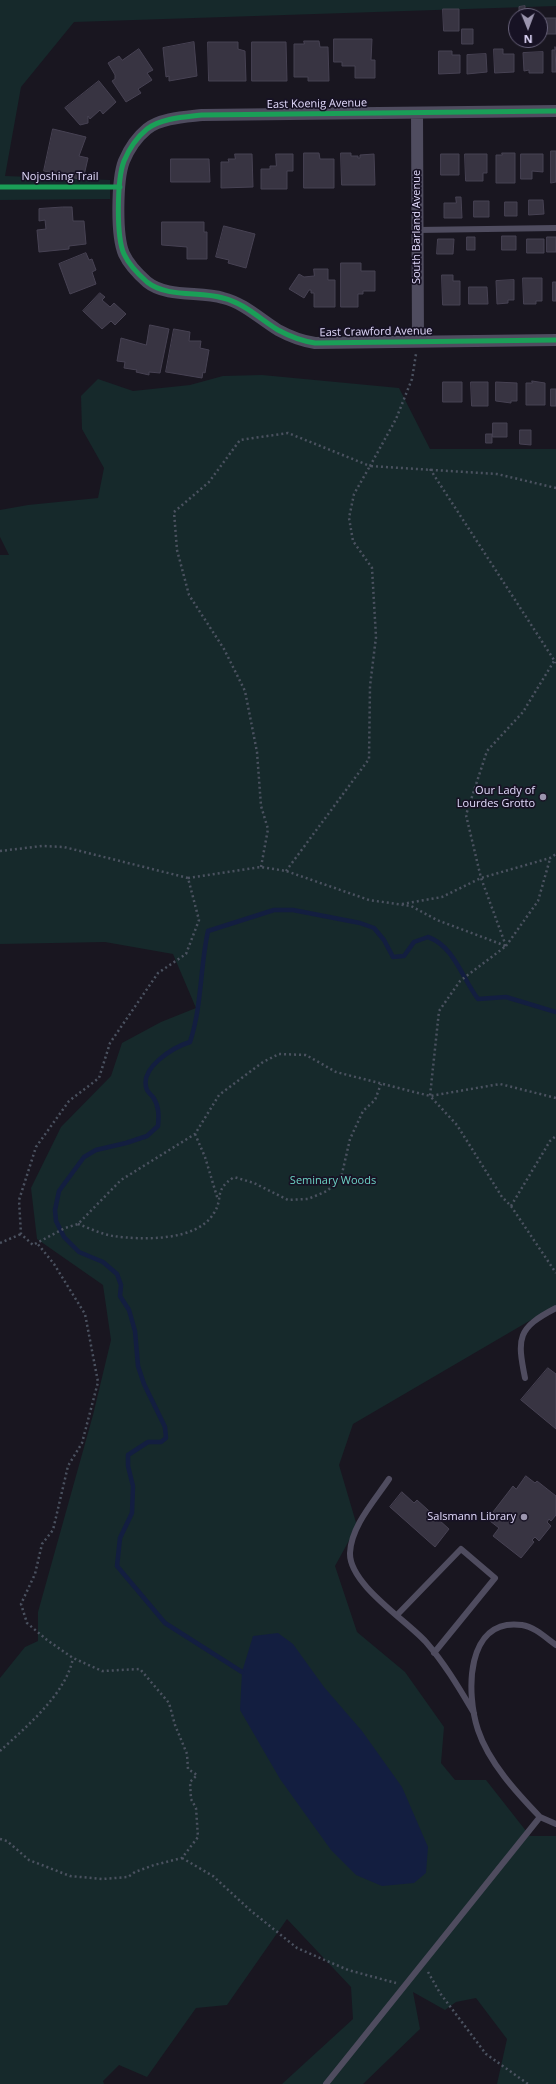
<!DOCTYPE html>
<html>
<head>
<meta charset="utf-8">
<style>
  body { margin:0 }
  #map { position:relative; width:556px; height:2084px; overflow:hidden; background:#191620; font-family:"Open Sans",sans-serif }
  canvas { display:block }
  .north { position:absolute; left:508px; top:8px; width:40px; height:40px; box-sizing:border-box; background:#171224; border:1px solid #68627a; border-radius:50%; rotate:179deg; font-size:11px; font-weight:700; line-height:16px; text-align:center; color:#e1d9fb }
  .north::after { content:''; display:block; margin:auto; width:14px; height:18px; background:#9b95ae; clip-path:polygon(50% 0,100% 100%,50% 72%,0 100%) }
</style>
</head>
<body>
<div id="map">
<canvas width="556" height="2084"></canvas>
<div class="north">N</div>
</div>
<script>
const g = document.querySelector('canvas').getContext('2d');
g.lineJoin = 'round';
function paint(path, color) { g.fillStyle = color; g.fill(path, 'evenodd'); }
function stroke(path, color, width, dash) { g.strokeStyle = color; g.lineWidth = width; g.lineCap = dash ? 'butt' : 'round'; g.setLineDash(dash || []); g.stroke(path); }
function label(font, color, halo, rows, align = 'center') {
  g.font = font + ' "Open Sans",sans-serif'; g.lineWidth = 3.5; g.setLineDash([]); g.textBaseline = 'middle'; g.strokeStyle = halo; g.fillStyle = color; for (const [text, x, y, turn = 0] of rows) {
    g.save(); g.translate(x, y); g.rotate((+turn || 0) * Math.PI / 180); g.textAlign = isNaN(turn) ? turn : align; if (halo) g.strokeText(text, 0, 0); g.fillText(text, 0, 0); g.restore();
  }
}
paint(new Path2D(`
  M0,0h556v6l-482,16 -53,65 -16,89 105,4v19l-110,1z
  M262,375l137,13 31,61h126v863l-8,-2 -195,114 -14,41 18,61 -22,40 22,66 48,40 39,55 -3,36 14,17h31l44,56h26v248h-59l10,-45 -31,-41 -20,4 -11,8 -32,-18 7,37 -57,55h-81l71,-65 -2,-32 -64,-68 -60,86 -31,3 -49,69 -28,-12 -16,16 1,3h-104v-406l25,-31 13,-6v-29l55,-197 18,-75 -8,-55 -66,-46 -6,-51 30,-61 50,-51 11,-33 39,-21 35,-14 -23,-54 -68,-12 -105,2v-389h9l-9,-18v-27l28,-5 70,-7 6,-30 -22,-39 -1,-33 17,-17 35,12 57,-6 33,-9z`), '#16292b');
paint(new Path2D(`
  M278,1633l15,11 31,43 38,44 40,56 26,60 -2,26 -12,10 -32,3 -26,-11 -25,-25 -51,-71 -40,-69 2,-38 11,-36z`), '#131e40');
stroke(new Path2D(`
  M242,1672l-77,-49 -48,-57 3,-28 12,-25 1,-27 -5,-20v-11l20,-13h13l5,-4 -1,-11 -21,-43 -6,-18 -3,-35 -6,-21 -9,-14 1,-11 -4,-11 -14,-12 -24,-10 -15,-15 -8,-16 -1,-11 4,-19 25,-34 12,-7 30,-7 21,-7 11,-10c1,-11 1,-20 -5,-29 -2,-2 -5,-5 -6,-7 -9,-22 27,-43 43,-48 12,-36 10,-75 18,-111l66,-21h19l67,13 14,5 10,12 9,17 11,-1 10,-14 14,-5c26,9 34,41 50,62l28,-2 50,15`), '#131e40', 4.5);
const building = new Path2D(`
  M525,6v7h-6v-6z
  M443,9h16v22h-15z
  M545,18h11v16h-10z
  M462,29h11v15h-11z
  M334,39h38l-1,21h4v18h-20v-12h-13v-4h-8z
  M304,41h15l1,6h8l1,34h-21v-4h-14v-33h10z
  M194,42l3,34 -28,5v-5l-3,1 -3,-29z
  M208,42h30v7l7,2 1,30h-37z
  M252,42h34l1,39h-35z
  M555,47l1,25h-4v-22h3z
  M139,49l14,21 -6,3 5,7 -14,9 3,4 -15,9 -14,-21 3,-2v-4l-7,-12 11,-7 3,4z
  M494,49h9v5h11v18l-19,1z
  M439,51h13v4h8v18l-21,1z
  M543,52v21h-14v-3l-5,1 -1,-18z
  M486,54l1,18 -20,2v-19z
  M99,81l17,21 -13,12 -3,-4 -10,9 -2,-3v7l-8,2 -15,-17z
  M53,129l33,8 -7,19 9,2 -5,22 -39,-9z
  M551,151h5v31l-5,1z
  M304,153h15l1,6h14v29h-30z
  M341,153h10v3h7v2h2v-3l14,-1 1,31h-33z
  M502,153h13v30h-19v-28h6z
  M235,154h17l1,33 -32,1v-26h8l-1,-3h7z
  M276,154h17v17h-6v18h-26v-20h9v-3h6z
  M441,154h18v21h-18z
  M465,154h22v19h-4v8h-17z
  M521,154h22v18l-11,-1v8h-11z
  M171,159h38l1,23h-39z
  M456,197h5l1,21h-18v-15h12z
  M529,200h14l1,14 -15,1z
  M474,201h15v16h-15z
  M505,202h12v14h-12z
  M63,207h9l1,14h11l2,23 -17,2v3l-30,3 -2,-22 9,-1 -1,-9 -6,1v-12z
  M162,222h42v10h3v27h-20v-12l-25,-2z
  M224,226l31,8 -9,34 -18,-5 1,-3 -13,-3z
  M502,236h14v14h-14z
  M467,237h8v13h-8z
  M547,237h9v15h-9z
  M438,239h16l-1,15h-16z
  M527,239h17v14h-17z
  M86,253l3,7 3,-1 4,11 -4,2 4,12 -26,10 -11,-30z
  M341,263h20v8h14v20h-12v3h-5v13h-17z
  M314,269h14v11h7v27h-21v-14h-3v-3h-2l-5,8 -15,-9 10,-15 5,3 10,-1z
  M442,275h11v6h7v24h-17z
  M523,278h19v23h-6v3h-12z
  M514,280v20h-6v3l-11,1 -1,-23z
  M553,282h3v19h-3z
  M469,287h18l1,17h-19z
  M100,293l5,4 -3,3 8,7 4,-4 12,11 -11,11 -4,-4 -9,8 -19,-18z
  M150,325l19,4 -9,44 -11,-1v3l-13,-3 1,-2 -13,-2 1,-6 -8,-1 4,-23 25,7z
  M174,329l16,3 -1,9h12l-1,7 9,2 -4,23 -2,-1 -1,6 -36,-6z
  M532,381l13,2v22h-19v-22h6z
  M443,382h19v20h-19z
  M471,382h17v24h-16z
  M496,382l21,1v18h-6v2l-15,-2z
  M551,389h5v17h-5z
  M493,423h14v14h-14z
  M520,430h11v15l-11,-1z
  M486,434h6v9h-6z
  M548,1368l8,6v55l-35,-29z
  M526,1476l9,7 2,-2 19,15v19l-5,6 -2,-2 -2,3 4,4 -12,15 -4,-4 -3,3 2,2 -13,16 -28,-22 6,-8 -9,-7 6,-7 -3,-2 20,-26 3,3z
  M402,1492l12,11 3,-3 32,29 -14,18 -45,-40z`);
paint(building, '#383442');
stroke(building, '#474253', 1);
stroke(new Path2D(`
  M430,469l126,194
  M0,851l42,-5 22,1 124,31 11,42 -13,34 -28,19 -48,70 -11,35 -30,23 -33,46 -17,53 2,34 12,11 32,-17 13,-4 43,-44 74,-46 24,-39 44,-33 16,-8 27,1 30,17 94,24 70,-12 56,14
  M261,867l7,-38 -7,-23 -4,-54 -12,-61 -21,-42 -35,-54 -12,-45 -3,-38 35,-30 31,-42 48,-7 82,33 26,-47 16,-40 4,-25
  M286,871l83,-112 1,-73 6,-49 -4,-69 -19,-27 -4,-23 5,-24 16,-28 127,8 59,14
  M188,878l73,-11 25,4 83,29 42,6 26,14 69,26 -46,35 -21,30 -9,85 27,29 45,72 9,9 45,67
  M402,904l40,-7 39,-19 69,-20 6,-4
  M506,946l-25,-68 -15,-63 21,-64 36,-39 31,-51
  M506,946l32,-45 12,-42
  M195,1134l10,23 13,43
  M511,1206l39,-65 6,-5
  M78,1224c11,4 23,10 35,12 28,4 84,6 101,-23 10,-16 -1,-22 20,-36l20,6 34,17 20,-1 19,-8 14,-13 9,-39 13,-28 12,-11 6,-16
  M0,1243l21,-9
  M0,1751c26,-24 66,-57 73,-93
  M0,1839l7,2 22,19 41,16 32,3 26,-2 7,-5 19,-7 28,-7 16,-21 -2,-29 -5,-9 -1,-17 7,-7 -9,-6 -1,-15 -12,-29 -6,-22 -29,-34 -38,2 -29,-13 -26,-18 -20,-17 -6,-19 14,-30 7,-30 11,-14 15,-64 14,-23 16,-61 -13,-68 -31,-50 -17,-21
  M182,1858l31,18 37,34 47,38 51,22 48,13
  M428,1972l12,21 46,61 42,30`), '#4b5260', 2.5, [2, 3]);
stroke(new Path2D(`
  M417,230l139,-2
  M525,1378c-8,-40 -8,-50 31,-70
  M389,1479c-14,21 -38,47 -39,74 -1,31 56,67 76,89 19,22 33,46 48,71
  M397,1615l64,-66 34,29 -61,75
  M540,1817c-23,-24 -51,-54 -62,-87 -12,-36 -13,-113 44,-105 13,2 24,13 34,20
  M326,2084l214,-267 16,7`), '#4f4c5f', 6);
stroke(new Path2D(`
  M556,111l-354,4c-17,2 -41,3 -55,14 -11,9 -18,20 -23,32 -7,18 -8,75 0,93 5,11 14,20 23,28 20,16 53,9 76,16 21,5 37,21 55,32 11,6 24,11 37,13l241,-3
  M417,113l1,228`), '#4f4c5f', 12);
stroke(new Path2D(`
  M556,111l-354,4c-17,2 -41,3 -55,14 -11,9 -18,20 -23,32 -7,18 -8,75 0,93 5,11 14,20 23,28 20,16 53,9 76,16 21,5 37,21 55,32 11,6 24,11 37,13l241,-3
  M0,187h120`), '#1a9f57', 5);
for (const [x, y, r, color] of [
  [543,797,4,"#9b95ae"],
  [524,1517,4,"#9b95ae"]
]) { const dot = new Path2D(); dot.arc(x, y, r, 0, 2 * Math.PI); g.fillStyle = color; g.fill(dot); stroke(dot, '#171224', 1.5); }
label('11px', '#e1d9fb', '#171224', [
  ["East Koenig Avenue",317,104,-1],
  ["Nojoshing Trail",60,177],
  ["South Barland Avenue",417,227,-90],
  ["East Crawford Avenue",376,332,-1]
]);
label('11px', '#e1d9fb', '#171224', [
  ["Our Lady of",535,791],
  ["Lourdes Grotto",535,804],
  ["Salsmann Library",516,1517]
], 'right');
label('11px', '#6dd3c5', '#171224', [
  ["Seminary Woods",333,1181]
]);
</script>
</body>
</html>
